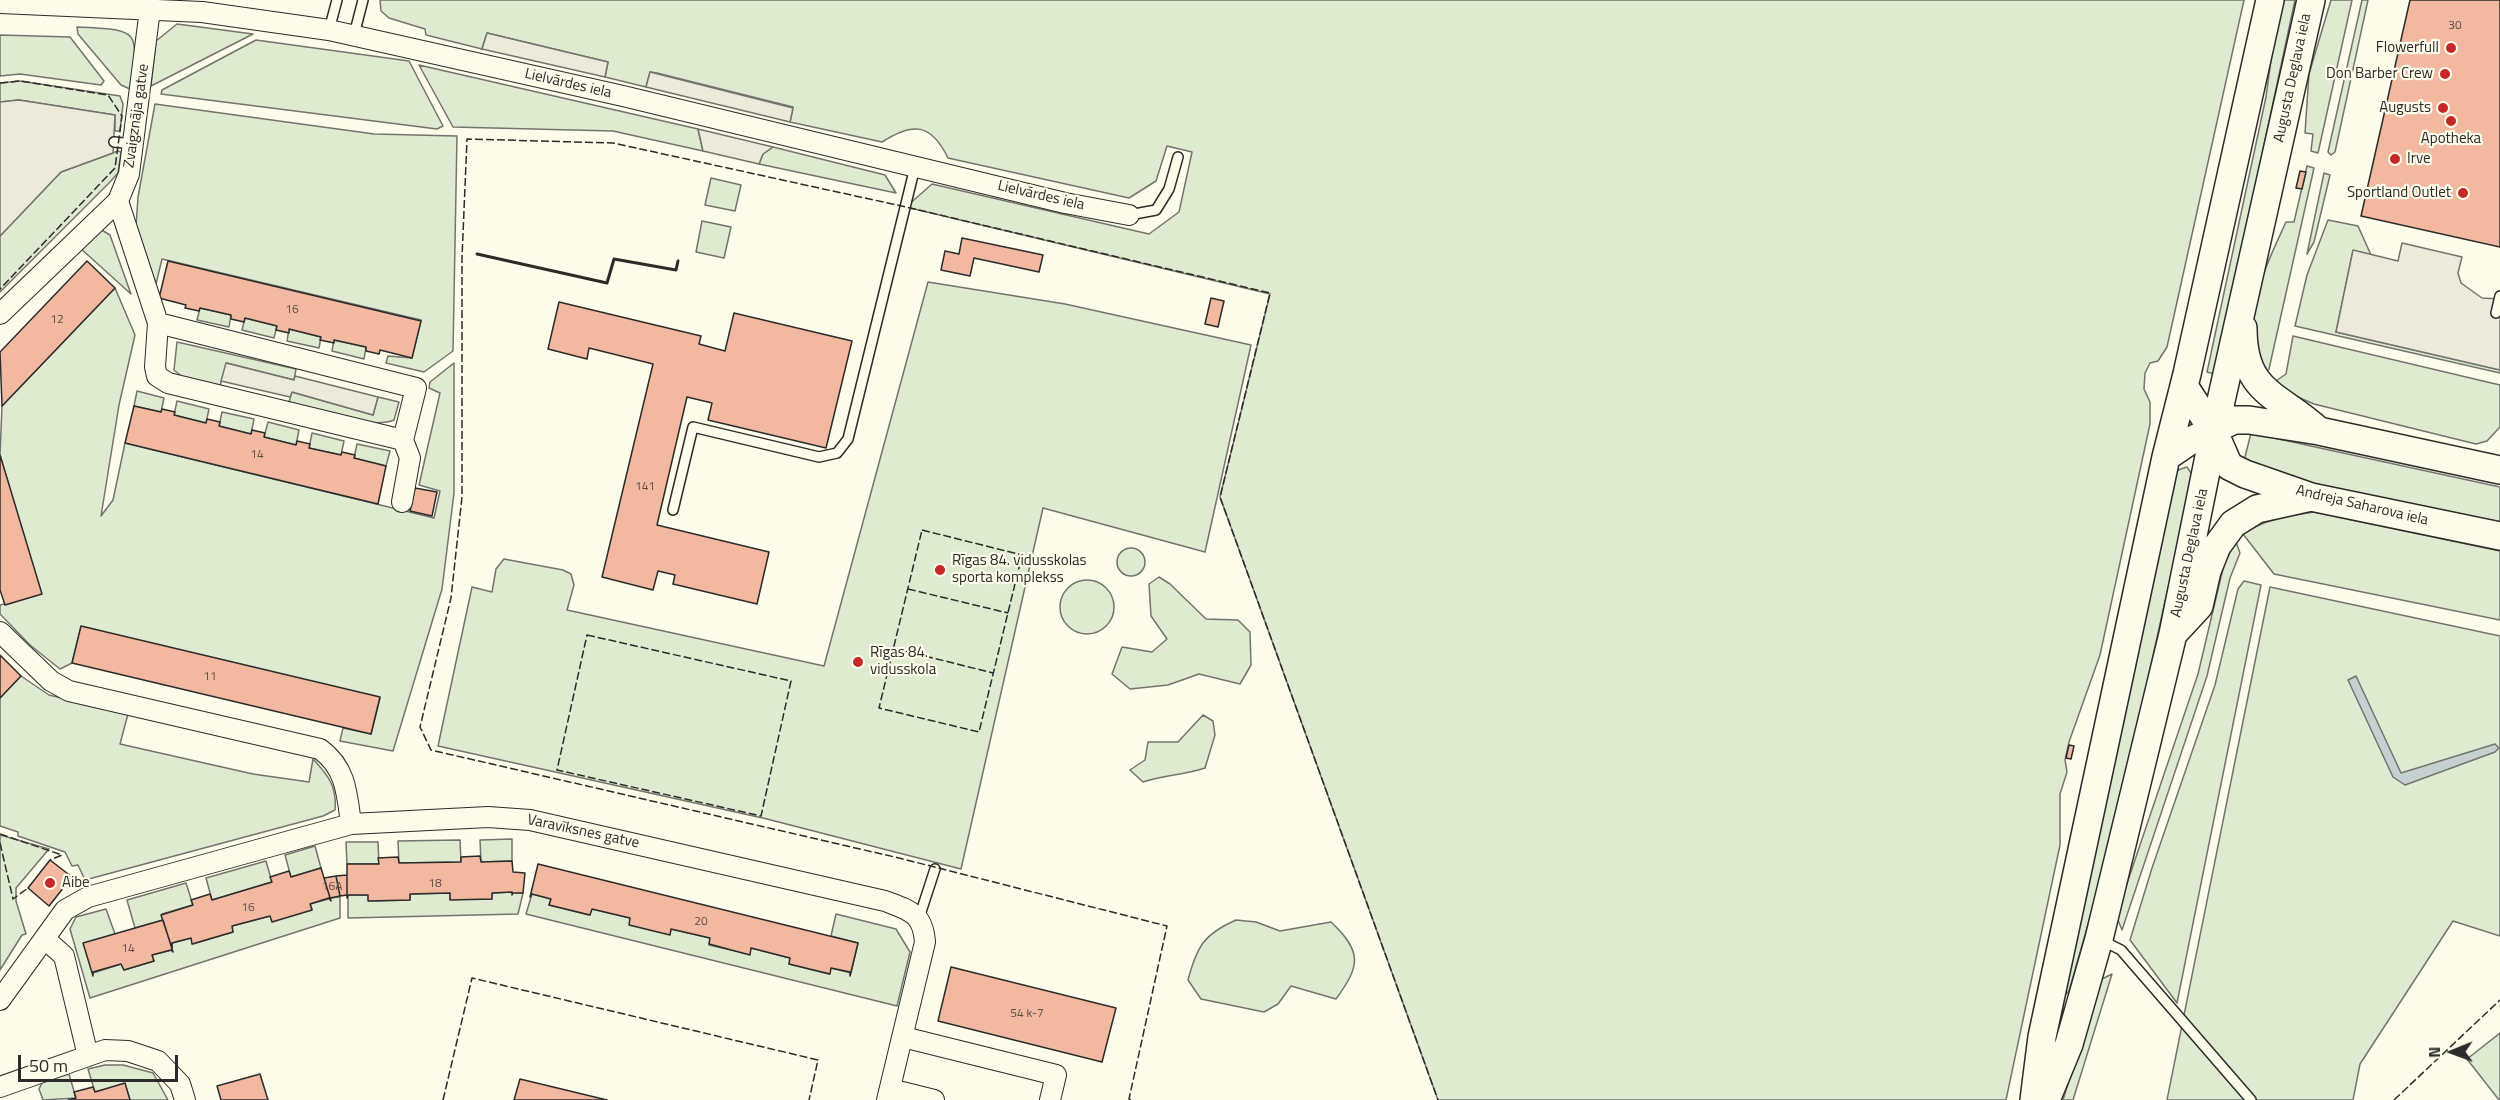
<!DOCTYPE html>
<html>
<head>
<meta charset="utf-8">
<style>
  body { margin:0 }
  #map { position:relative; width:2500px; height:1100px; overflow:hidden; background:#fdfbea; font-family:"Titillium Web",sans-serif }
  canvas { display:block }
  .north { position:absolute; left:2422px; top:1022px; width:60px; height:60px; -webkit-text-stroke:4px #fdfbea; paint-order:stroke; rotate:269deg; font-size:16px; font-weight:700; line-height:24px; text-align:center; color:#2b2b2b }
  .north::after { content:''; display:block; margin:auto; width:21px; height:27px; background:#2b2b2b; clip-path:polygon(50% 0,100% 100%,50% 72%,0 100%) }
  .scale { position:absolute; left:18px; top:1055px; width:160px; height:27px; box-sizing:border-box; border:3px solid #2b2b2b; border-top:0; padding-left:8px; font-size:18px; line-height:21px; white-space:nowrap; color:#2b2b2b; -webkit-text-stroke:4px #fdfbea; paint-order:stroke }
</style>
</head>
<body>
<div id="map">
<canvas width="2500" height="1100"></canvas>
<div class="north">N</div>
<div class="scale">50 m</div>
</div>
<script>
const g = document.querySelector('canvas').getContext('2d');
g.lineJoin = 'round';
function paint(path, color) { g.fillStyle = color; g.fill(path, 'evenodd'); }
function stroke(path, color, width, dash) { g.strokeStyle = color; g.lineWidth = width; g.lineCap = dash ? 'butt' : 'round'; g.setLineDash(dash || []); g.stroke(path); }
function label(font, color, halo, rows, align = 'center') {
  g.font = font + ' "Titillium Web",sans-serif'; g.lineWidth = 4.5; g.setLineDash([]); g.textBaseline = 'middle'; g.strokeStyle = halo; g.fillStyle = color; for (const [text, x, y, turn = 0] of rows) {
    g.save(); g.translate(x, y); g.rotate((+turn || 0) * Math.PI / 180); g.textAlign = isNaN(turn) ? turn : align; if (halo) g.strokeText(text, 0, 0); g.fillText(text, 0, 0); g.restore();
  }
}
const green = new Path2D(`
  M380,0h1864l-77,347 -9,14 -8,2 -5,10 -1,16 6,13v22l-50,231 -31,87 -4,18 2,12 -7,22v51l-54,255h-568l-218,-603 50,-203 -364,-87 26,-23 217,50 30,-22 13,-60 -25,-6 -11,35 -27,17 -181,-40c-17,-35 -35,-36 -66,-16l-92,-20 3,-15 -136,-34 -7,-1 -4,15 -41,-10 3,-15 -121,-29 -5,16 -56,-14 -1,-6 -36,-11 -8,-7z
  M2279,0h16l-80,374 -8,-2 59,-275z
  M2331,0h21l-34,153 -7,-2 2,-17 -8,-1 4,-59z
  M2362,0h6l-33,152 -4,3 -3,-3z
  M177,24l76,10 -102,52 5,-45z
  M77,27c61,3 63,1 53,62l-9,-4 -43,-51z
  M0,35l70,2 34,44 -3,4 -81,-11 -20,2z
  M256,40l153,21 34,65 -6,3 -276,-35 1,-4z
  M419,65l279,64 5,22 -90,-20 -160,-4z
  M20,81l100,15 3,8 -3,27h-5v-16l-96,-15 -19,2v-19z
  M155,104l219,30 83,2 -4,215 -29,21 -38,-9 2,-7 24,2 9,-38 -259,-61 -6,25 -20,-57 2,-30z
  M773,147l112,28 11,18 -137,-29 4,-10z
  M118,151l3,1 -3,21 -9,10 -109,109v-56l61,-64z
  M2307,166l7,2 -45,201 -8,8c-3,-14 -8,-31 -9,-45 -1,-38 19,-77 34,-110h8z
  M2324,173l6,2 -16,67 -7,12z
  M711,178l30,7 -6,26 -30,-6z
  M2328,220l30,6 13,29 -18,-4 -17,81 164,38v3l-205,-47 12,-51z
  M702,221l29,6 -7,31 -28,-6z
  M100,229l10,6 21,59 -52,-47z
  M928,282l137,22 186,41 -46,207 -162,-44 -82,361 -194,-50 -329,-73 34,-159 20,5 4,-23 8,-10 59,11 8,4 3,11 -7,25 257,56z
  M115,288l20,47 -16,70 -18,111 12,-16 12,-57 309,75 6,-27 -21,-6 21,-92 -11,-5 1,-6 24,-19v130l-12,96 -49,162 -53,-10 3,-13 28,6 9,-36 -299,-71 -9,36 -12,6 -30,-24 -30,-31v-9l41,-11 -41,-139 2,-49z
  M200,308l31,7 -2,12 -32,-7z
  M245,318l32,8 -3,12 -32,-8z
  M289,329l32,8 -2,11 -32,-7z
  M2293,336l207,49v42l-13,14 -11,3 -162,-40 -44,-19 16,-11z
  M334,340l32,7 -2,12 -32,-8z
  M177,342l119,27 -2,11 -67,-17 -8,26 -34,-10 -11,-9z
  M137,391l27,7 -3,14 -27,-6z
  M292,392l81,23 5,-18 21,5 -5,18c-25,10 -78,-11 -105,-18z
  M177,401l32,8 -3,14 -32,-8z
  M222,412l32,7 -3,15 -32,-8z
  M268,422l31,8 -3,15 -32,-8z
  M312,433l32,8 -3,14 -32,-7z
  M2251,433l249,54v35l-232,-48 -25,-9z
  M357,444l33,7 -4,15 -32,-8z
  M2187,467l6,9 -82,368 -42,147 -8,8 114,-524 3,-5z
  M2314,512l186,39v69l-226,-46 -31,-40c22,-15 45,-18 71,-22z
  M2236,542l4,11 -10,25 -23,98 -85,254 -4,-10 1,-13 79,-233 27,-114z
  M1117 562a14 14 0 1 1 28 0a14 14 0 1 1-28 0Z
  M1159,577l11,7 36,35 32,1 12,12 1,33 -11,19 -41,-10 -31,11 -38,4 -18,-15 10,-27 30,5 15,-13 -16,-23 -2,-32z
  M1060 607a27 27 0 1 1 54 0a27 27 0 1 1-54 0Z
  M2244,581l17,4 -84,418 -47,-63 22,-72 63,-183 23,-96z
  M2270,587l230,49v300l-47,-15 -93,143 -7,36h-186z
  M21,676l28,19 79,19 -8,30 133,30 56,8 4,-23c16,17 24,28 22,51l-12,6 -238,64 -7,-15 -6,1 -7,-14 -47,-16v-4l-18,-6v-128z
  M1203,715l10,6 2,14 -10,33c-21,7 -41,7 -62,14l-13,-12 15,-10 3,-18h30z
  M0,835l49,14 -33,39v13l10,33 -4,1 -22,35z
  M512,839v22l-31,1 -1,-22z
  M460,840l1,22 -62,1 -1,-22z
  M346,842h32l1,22h-32z
  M315,846l6,22 -30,9 -6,-22z
  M266,861l6,21 -60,18 -6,-22z
  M186,883l7,22 -31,9 1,6 -28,8 -8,-28z
  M512,892l11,1 -5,21 -170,4v-23h20l1,6 41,-1v-6l40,-1v6h42v-6z
  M532,894l19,5 -2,6 40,10 3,-6 38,9 40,16 1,-5 39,9 -1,7 40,9 2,-6 39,10 -1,6 40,10 2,-6 20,5 7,-30 -27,-7 5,-22 60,15 14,23 -13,54 -371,-92z
  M340,896v22l-250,80 -20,-69 6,-12 30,-8 9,25 -22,39 28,-9 3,6 30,-9 -2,-6 20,-5v-7l19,-5 2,6 40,-12 -1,-6 38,-10 42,-7 -2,-5z
  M1236,920l20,2 24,9 51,-9c32,30 29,44 5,77l-45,-13 -13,18 -14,8 -63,-13 -13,-19c9,-34 16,-46 48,-60z
  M2112,974l-39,126h-10l37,-120z
  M2500,1033v67h-1l-32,-41z
  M105,1065h18l30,8 15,27h-38l-5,-16 -30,8 -7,-23z
  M69,1074l7,24 -33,2 -4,-11 4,-8z`);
paint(green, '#deebd1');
stroke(green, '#74746e', 1.5);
const parking = new Path2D(`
  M487,33l121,29 -3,15 -123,-28z
  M650,72l143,36 -3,14 -144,-35z
  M19,100l96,15 -2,38 -52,19 -61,64v-134z
  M698,129l75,18 -10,7 -4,10 -56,-13z
  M2402,243l60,14 -4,16 3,10 21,15 18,1v71l-164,-38 17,-82 45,11z
  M226,363l68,17 1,-4 83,21 -5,18 -81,-23 -2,5 -69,-16z`);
paint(parking, '#eceadb');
stroke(parking, '#74746e', 1.5);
const water = new Path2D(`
  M2356,676l45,97 94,-29 4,4 -4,4 -90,33 -12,-8 -45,-97z`);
paint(water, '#c7d0d0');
stroke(water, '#74746e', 1.5);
const building = new Path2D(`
  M2410,0h90v247l-139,-31z
  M2300,171l6,1 -4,17 -6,-1z
  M962,238l81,17 -4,17 -65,-14 -4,18 -29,-6 4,-19 14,3z
  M87,261l28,27 -113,118 -2,-54z
  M168,261l253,60 -9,37 -32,-8 -1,4 -13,-3v-4l-32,-7v3l-14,-3 1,-3 -32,-8v4l-13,-3 1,-4 -32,-8 -1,4 -13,-3v-4l-31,-7 -1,3 -14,-3 1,-3 -27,-7z
  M1211,298l13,3 -6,26 -13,-3z
  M559,302l142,34 -2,8 26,7 9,-38 118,28 -26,107 -118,-28 4,-17 -25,-6 -30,128 112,27 -12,52 -84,-20 2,-9 -17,-4 -5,19 -51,-13 51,-213 -64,-16 -2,11 -39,-10z
  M134,406l27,6 1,-3 13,3 -1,3 32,8 1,-4 13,3 -1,4 32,8 1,-4 13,3 -1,4 32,8 1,-4 13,3 -1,4 32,7 1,-3 13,3 -1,3 32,8 -8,38 -253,-61z
  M0,455l42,139 -37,11 -5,-15z
  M415,488l22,4 -5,24 -22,-5z
  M81,626l299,71 -9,37 -299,-71z
  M0,655l21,21 -21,22z
  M2069,745l5,1 -3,13 -5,-1z
  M480,856l1,6 31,-1 1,11 12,1 -2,20h-10l-1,2v-3l-20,1v6l-42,1v-7l-40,1v6l-42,1v-6h-20l-1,3v-34h32l-1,-6 20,-1 1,6 62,-1v-5z
  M50,860l22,17 -23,29 -21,-18z
  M538,864l320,79 -8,33v-4l-19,-4 -1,6 -41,-10 1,-6 -39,-10 -1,7 -41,-11 1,-6 -39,-9 -1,6 -41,-10 1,-7 -38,-9 -2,6 -41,-10 2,-6 -19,-5 -2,3z
  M321,868l10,33 -2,-3 -19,6 2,6 -40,12 -2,-6 -38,10 1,6 -41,12 -1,-6 -19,5v5l-11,-33 32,-10 -2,-5 19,-6 2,6 60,-18 -2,-5 19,-6 2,6z
  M347,875v20l-7,1 -4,-20z
  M336,876l4,20 -10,2 -6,-20z
  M163,920l10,32 -2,-2 -19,5 2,6 -30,9 -3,-6 -28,8v4l-10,-33z
  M951,967l165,41 -14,54 -164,-41z
  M260,1074l8,26h-47l-4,-14z
  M520,1079l87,21h-93z
  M125,1083l5,17h-62l8,-2 -2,-6 19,-5 2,5z`);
paint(building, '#f2b8a0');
stroke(building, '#2b2b2b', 1.5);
const lane = new Path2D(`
  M329,30l8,-30
  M354,35l9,-35
  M114,142l19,2
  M1129,215l27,-5 13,-21 9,-32
  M2496,313l4,-17
  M673,510l20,-83 126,30 18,-4 11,-14 67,-272
  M919,918l16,-49
  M2101,940l20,10 130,150`);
const street = new Path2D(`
  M0,3l202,9 127,18 294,66 442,107 64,12
  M118,201l40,122 258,65 -13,52 -235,-57 -11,-7 -2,-9 3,-44
  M0,314l118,-113 11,-27 21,-165
  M402,502l8,-44 -7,-18
  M0,632l51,49 18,10 251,58c26,19 27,44 31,75
  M45,939l19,17 24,100
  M0,1000l65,-90 23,-13 263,-73 137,-7 42,3 355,81c24,9 38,12 40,41l-38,158
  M903,1037l153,38 -6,25
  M0,1087l105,-37 23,1 30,10 22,23 5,16
  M890,1089l44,11`);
const secondary = new Path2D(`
  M2243,328c0,66 36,66 76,103
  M2184,386l30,46 15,34 16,8 66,23 189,39
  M2166,457l22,-15 46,-22h15l70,11 181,39
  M2173,634l26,-28 8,-35 10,-25 16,-22 24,-15 54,-12
  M2034,1100l8,-63 124,-580 21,-83 83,-374
  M2046,1100l23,-56 30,-105 74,-305 41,-202 97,-432`);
stroke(lane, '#2b2b2b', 12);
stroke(street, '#2b2b2b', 22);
stroke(secondary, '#2b2b2b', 30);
stroke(lane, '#fdfbea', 9);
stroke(street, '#fdfbea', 20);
stroke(secondary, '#fdfbea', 27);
stroke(new Path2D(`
  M0,83l20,-2 88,14 14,21 -7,52 -115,121
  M922,530l100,25 -43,177 -100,-24z
  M908,589l100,24
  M587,635l204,46 -30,135 -204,-46z
  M893,648l100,25
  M0,834l62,21 -12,5
  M0,843l13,56 15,-11
  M443,1100l29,-122 346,82 -9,40
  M1131,1100l-2,-1 38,-173 -268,-68 -468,-108 -11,-23 31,-129 11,-101v-239l5,-119 146,4 293,64 364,86 -50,204 218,603
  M2394,1100l106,-100`), '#2b2b2b', 1.5, [8, 3]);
stroke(new Path2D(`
  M477,254l130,29 7,-24 62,11 2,-9`), '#2b2b2b', 3);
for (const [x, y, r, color] of [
  [2451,48,6,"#c62828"],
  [2445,74,6,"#c62828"],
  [2443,108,6,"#c62828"],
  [2451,121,6,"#c62828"],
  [2395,159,6,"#c62828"],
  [2463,193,6,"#c62828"],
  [940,570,6,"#c62828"],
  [858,662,6,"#c62828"],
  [50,883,6,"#c62828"]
]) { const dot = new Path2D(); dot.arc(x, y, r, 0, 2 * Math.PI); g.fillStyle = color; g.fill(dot); stroke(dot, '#fdfbea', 2); }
label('12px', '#5d4e48', null, [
  ["30",2455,26],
  ["16",292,310],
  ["12",57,320],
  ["14",257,455],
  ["141",645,487],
  ["11",210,677],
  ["18",435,884],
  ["16A",332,887],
  ["16",248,908],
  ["20",701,922],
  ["14",128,949],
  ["54 k-7",1027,1014]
]);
label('15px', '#2b2b2b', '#fdfbea', [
  ["Flowerfull",2439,48],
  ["Don Barber Crew",2433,74],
  ["Augusts",2431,108],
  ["Apotheka",2451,139,"center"],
  ["Irve",2407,159,"left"],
  ["Sportland Outlet",2451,193],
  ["Rīgas 84. vidusskolas",952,561,"left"],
  ["sporta komplekss",952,578,"left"],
  ["Rīgas 84.",870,653,"left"],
  ["vidusskola",870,670,"left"],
  ["Aibe",62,883,"left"]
], 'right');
label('15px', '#2b2b2b', '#fdfbea', [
  ["Augusta Deglava iela",2293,78,-78],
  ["Lielvārdes iela",568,84,13],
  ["Zvaigznāja gatve",137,116,-82],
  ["Lielvārdes iela",1041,196,13],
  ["Andreja Saharova iela",2362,506,13],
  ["Augusta Deglava iela",2190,553,-78],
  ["Varavīksnes gatve",583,832,12]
]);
</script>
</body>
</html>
